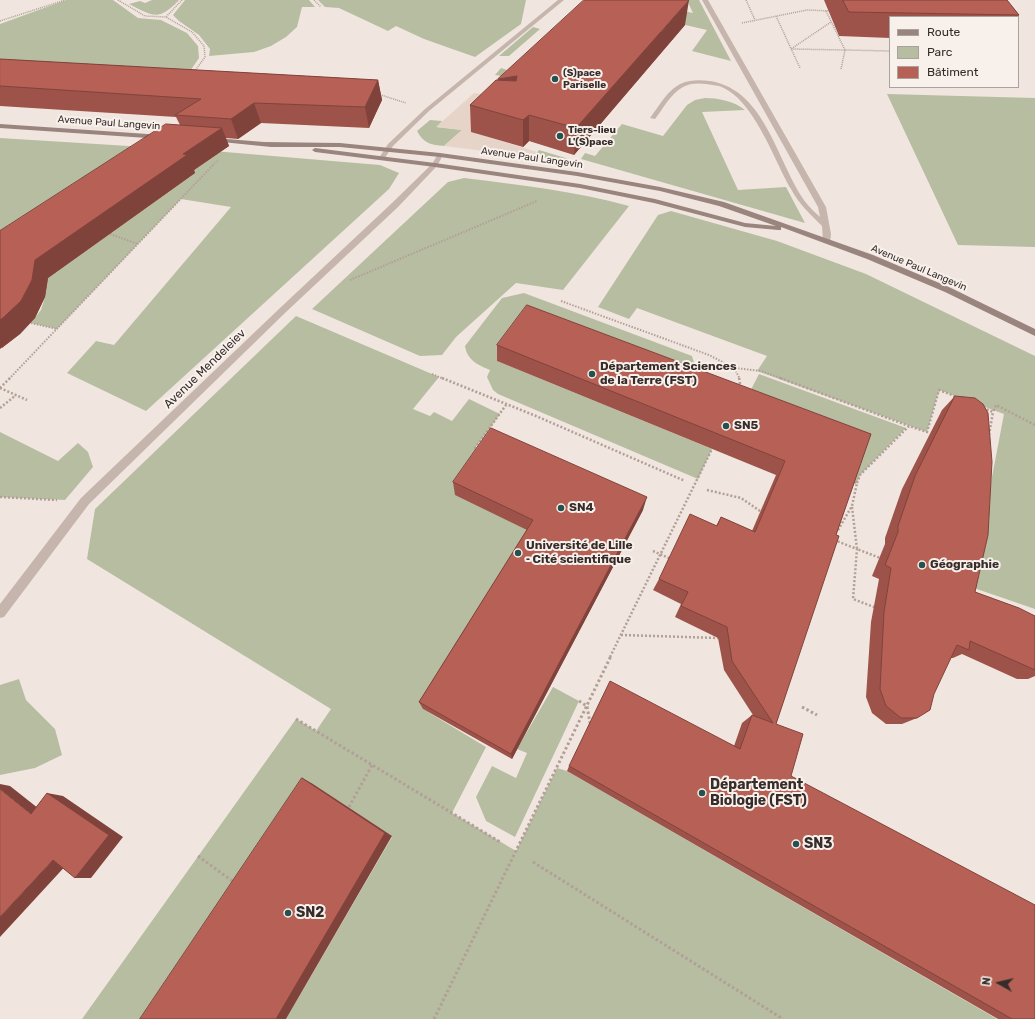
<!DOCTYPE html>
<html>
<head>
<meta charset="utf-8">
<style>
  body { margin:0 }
  #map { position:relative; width:1035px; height:1019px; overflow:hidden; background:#f0e6df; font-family:Rubik,sans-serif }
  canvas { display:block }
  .legend { position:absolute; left:889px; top:16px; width:130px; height:72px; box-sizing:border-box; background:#f8f0eb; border:1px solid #aaa29e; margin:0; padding:5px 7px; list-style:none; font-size:12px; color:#362c2a }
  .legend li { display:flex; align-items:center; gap:8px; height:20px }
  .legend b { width:20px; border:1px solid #aaa29e }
  .north { position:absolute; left:979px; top:963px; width:40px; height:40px; -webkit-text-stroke:3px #f8f0eb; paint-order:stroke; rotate:278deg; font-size:11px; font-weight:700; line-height:16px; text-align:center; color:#362c2a }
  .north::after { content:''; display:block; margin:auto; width:14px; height:18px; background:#362c2a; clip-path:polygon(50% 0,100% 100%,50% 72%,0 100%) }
</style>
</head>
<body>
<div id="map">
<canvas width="1035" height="1019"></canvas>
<ul class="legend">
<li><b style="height:5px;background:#9a847e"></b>Route</li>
<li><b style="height:11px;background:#b7bda1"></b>Parc</li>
<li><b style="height:11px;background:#b76055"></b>Bâtiment</li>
</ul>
<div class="north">N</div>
</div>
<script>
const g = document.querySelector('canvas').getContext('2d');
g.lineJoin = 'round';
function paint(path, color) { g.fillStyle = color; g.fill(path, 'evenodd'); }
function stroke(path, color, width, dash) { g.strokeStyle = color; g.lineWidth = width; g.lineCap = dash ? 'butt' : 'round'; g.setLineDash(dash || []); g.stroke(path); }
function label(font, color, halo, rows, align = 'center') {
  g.font = font + ' Rubik,sans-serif'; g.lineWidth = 4; g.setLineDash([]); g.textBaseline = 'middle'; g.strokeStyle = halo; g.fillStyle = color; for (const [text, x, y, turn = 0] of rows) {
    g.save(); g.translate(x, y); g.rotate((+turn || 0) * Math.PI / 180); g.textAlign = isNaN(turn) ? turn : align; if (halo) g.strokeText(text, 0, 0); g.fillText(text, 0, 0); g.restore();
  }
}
paint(new Path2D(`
  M66,0h47l25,18 23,2 26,13 11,13 1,12 -15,22 -184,-14v-42z
  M152,0h27c-20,21 -25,17 -50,4l11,-3 5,2z
  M185,0h124l6,7h-13l-5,20 -11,10 -15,9 -17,6 -45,4 1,-7 -11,-14 -20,-14 -6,-6z
  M318,0h208l-5,24 -46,33 -51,-18 -28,-13 -8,5 -49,-23 -14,-1z
  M584,0h47l62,13 -6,-13h12l32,61 -39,-10 15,-21 -104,-24 -24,22 6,2 -19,19 -7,-2 -30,29 -14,2 -20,-3 6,-7 6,2z
  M533,27l7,2 -31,27h-10z
  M887,94l148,4v149l-77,-2z
  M705,98c13,0 29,3 40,12l-43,2 36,78 48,-3 19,36 -224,-64 4,-6 10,3 27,-32 41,12 24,-31 8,-5z
  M430,120l12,1 -5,6 25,3 -18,16c-13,-1 -21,-3 -27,-15z
  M0,138l225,14 155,13 19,8 -10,16 -243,222 -79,-38 29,-32 18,4 117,-138 -50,-8 -124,130 -26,-6 10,-13 4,-13 -7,-12 157,-112 -195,85z
  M539,150l30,9 -4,5 -30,-9z
  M464,178c56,7 111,13 165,28l-66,84 -47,-7 -60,54 -14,18 -22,1 -108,-47 136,-127z
  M671,211l106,30 89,33 169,82v253l-64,-22 33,-173 -65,-24 -12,42 -170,-61 10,-15 -130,-48 -8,11 -31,-12 60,-92z
  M524,293l168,63 10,33 -205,-28 215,88 -14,30 -200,-85 -5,-4 -6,-13 3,-7c-12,-5 -23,-10 -25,-24l37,-48z
  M296,316l143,61 -26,32 17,7 4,-4 18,9 17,-22 31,15 -25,34 10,5 98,104 -160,152 63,38 -34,66 64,38 41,-83 10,3 430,248h-711l106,-182 -79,-53 -155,235h-76l214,-300 20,12 15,-22 -244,-150 8,-50z
  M759,374l147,54 -46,47 -3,8 -9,-3 -105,-75z
  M0,432l58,29 20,-18 10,9 5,15 -28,33 -65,-3z
  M19,679l7,21 29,29 7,26 -27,13 -35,7v-90z
  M553,687l26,14 -64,136 -29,-16 -10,-24 16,-31 24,12 11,-25 -10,-4z`), '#b7bda1');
paint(new Path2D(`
  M474,93l33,4 -35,35 65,20 -4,5 -89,-11 18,-16 -26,-3z`), '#e6d4c8');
stroke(new Path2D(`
  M118,0l27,16 21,1
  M182,0l-16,17 26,15 12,14 1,11 -11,15
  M314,0l7,7
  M746,0l9,20
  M826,11l19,39 -54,-1 40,-27
  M776,16l24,52
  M0,21l65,-21
  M742,23l65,-13 24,1
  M1018,52v2
  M841,69l4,-19 45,1
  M378,94l28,9
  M213,165l5,-5`), '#b29f97', 1.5, [1, 1]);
stroke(new Path2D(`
  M110,234l28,10
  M350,280l187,-79
  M561,301l148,54 25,13 6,11
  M31,323l26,6
  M735,368l26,3 22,8
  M432,374l12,5
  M9,379l205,-215`), '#b29f97', 2, [1.5, 1.5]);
stroke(new Path2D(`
  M442,378l94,38 149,65
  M739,378l2,11
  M780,378l129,48
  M0,388l10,-10
  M0,388l27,12
  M0,408l16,-13
  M983,408l10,4 3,-7 39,20
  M989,435l4,-23
  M479,450l-4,-2 31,-43
  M857,483l3,-8 49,-49 18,6 12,-42 18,7
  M707,490l34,8 22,15
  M0,497l57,3
  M852,507l5,42 23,9
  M838,530l14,-24 5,-23 -5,-2
  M834,540l23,9 -4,50 21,8
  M653,551l18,8
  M621,635l97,3
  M610,657l102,-208`), '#b29f97', 2.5, [2, 2]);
stroke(new Path2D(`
  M579,701l8,5 3,17
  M802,707l15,8
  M296,719l204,123
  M349,807l23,-42
  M198,856l37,27
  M533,862l250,157
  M434,1019l177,-363`), '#b29f97', 3, [2.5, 2.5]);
paint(new Path2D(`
  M558,0h6l-135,111 -36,35 -9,13h-4l-1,-1 9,-14 37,-35z
  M702,0h6l118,207 5,27 -1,9h-3l-4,-2 -1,-15c-12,-12 -23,-22 -31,-37 -17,-29 -38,-92 -72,-103 -4,-1 -9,-1 -13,-2 -7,-1 -17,-1 -23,3 -12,6 -20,22 -28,32l-5,-1c18,-25 25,-42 60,-37 57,9 67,84 97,123 4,5 9,9 13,13l-2,-10z`), '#c6b5ac');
paint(new Path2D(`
  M438,154l5,1 -6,11 -39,41 -112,105 -197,192 -85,113 -4,1v-14l81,-106 199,-190 112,-105 40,-39z`), '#c6b5ac');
paint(new Path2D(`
  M0,124l162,11 3,2 -3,2 -162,-11z
  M214,138l50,4 76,1 100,10 137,19 83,15 64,15 149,53 78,33 84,41v7l-90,-44 -78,-33 -86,-32v3h-3l-33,-3 -91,-24 -74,-15 -145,-21 -120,-15 -3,-2 3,-2 120,15 145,21 75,15 90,24 31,3 -57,-20 -59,-15 -83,-15 -137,-19 -100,-10h-69l-59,-6 -1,-1z`), '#9a847e');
paint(new Path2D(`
  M824,0h183l12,15 -1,3v-1h-128v21l-51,-2z
  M685,25l-111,130 -45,-14 -6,6 -52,-15 -1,-27 28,-25z
  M0,59l378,21 4,20 -13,28 -108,-5 -23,16 -12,-1 3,8 -35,24 1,3 -147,105 -3,19 -10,21 -15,16 -18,14 -2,-117 180,-106 -4,-8 -176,-11z
  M497,345l374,89 -35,101 -60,189 15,52 244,243h-37l-431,-248 2,-5 165,-20 8,-23 10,-8h1l-29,-45 -6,-32 -43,-21 6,-13 -28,-14 6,-11 57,-53 5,-9 31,14 24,-56 -279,-114z
  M955,396l20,196 60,24v60l-7,3h-11l-55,-25 -9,4h-2l-34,60 -15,6h-16l-14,-11 -6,-16 5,-75 8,-43 -7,-3 13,-32v-6l17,-49 40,-79z
  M453,482l190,28 -131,249 -89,-50 -4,-7 108,-172 -72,-35z`), '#9d5349');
paint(new Path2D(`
  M689,0l-4,25 -111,130 2,-27z
  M517,76v27l-18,2 -1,-26z
  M378,80l4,20 -13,28 -4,-21z
  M254,103l7,20 -23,16 -7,-20z
  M529,115v26l-6,6v-27z
  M222,128l7,18 -35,24 1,3 -147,105 -3,19 -10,21 -15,16 -20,15v-29l35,-60 148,-106z
  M647,497l-4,13 -131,249 -1,-5z
  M302,778l11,6 79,52 -106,183h-10z
  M0,784l10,2 38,30 -17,-2 -31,-25z
  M47,793l16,3 60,41 -32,41h-16z
  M53,860l17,1 -70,76v-20z`), '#80433c');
const building = new Path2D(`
  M584,0h105l-113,128 -47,-13 -6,5 -53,-15 26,-25 20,1 1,-5 -19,3z
  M843,0h164l12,15 -170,-3z
  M0,59l378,21 -13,27 -111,-4 -23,16 -56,-4 26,-16 -201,-13z
  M166,124l56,4 -39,26 4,1 -152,105 -3,20 -11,21 -17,16 -4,3v-89z
  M527,305l344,129 -35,101 3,1 -63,188 27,10 -12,42 244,129v114h-23l-443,-253 41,-85 130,68 12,-34 21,8 -41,-62 -5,-34 -46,-21 7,-14 -29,-13 31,-65 27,12 4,-9 34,15 30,-71 -288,-116z
  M955,396l20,2 8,6 5,9 4,49 -4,73 -13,57 44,16 16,8v54l-65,-29 -1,9 -12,-5 -23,49 -4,16 -13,8h-16l-15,-12 -6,-17 4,-77 7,-44 -6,-3 13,-33v-6l17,-50z
  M491,428l156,69 -136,257 -92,-52 114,-182 -80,-38z
  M302,778l83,55 -109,186h-136z
  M0,789l31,25 16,-21 62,42 -34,43 -22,-18 -53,57z`);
paint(building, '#b76055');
stroke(building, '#80433c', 1);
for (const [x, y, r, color] of [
  [555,79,4,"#25524f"],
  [560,136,4,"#25524f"],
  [592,374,4,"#25524f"],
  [726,426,4,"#25524f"],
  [561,508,4,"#25524f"],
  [518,553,4,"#25524f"],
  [922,565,4,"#25524f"],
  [702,793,4,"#25524f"],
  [796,844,4,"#25524f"],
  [288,913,4,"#25524f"]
]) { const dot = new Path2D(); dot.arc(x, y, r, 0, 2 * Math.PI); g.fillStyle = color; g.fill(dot); stroke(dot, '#f8f0eb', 1.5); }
label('bold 10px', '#362c2a', '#f8f0eb', [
  ["(S)pace",563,73],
  ["Pariselle",563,85],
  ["Tiers-lieu",568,130],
  ["L'(S)pace",568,142]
], 'left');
label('10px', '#362c2a', '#f8f0eb', [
  ["Avenue Paul Langevin",109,123,4],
  ["Avenue Paul Langevin",532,158,8],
  ["Avenue Paul Langevin",919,268,23]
]);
label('bold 12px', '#362c2a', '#f8f0eb', [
  ["Département Sciences",600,367],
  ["de la Terre (FST)",600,381],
  ["SN5",734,426],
  ["SN4",569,508],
  ["Université de Lille",526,546],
  ["‐ Cité scientifique",526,560],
  ["Géographie",930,565]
], 'left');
label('12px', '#362c2a', '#f8f0eb', [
  ["Avenue Mendeleiev",205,369,-44]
]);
label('bold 14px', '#362c2a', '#f8f0eb', [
  ["Département",710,785],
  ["Biologie (FST)",710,801],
  ["SN3",804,844],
  ["SN2",296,913]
], 'left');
</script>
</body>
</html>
